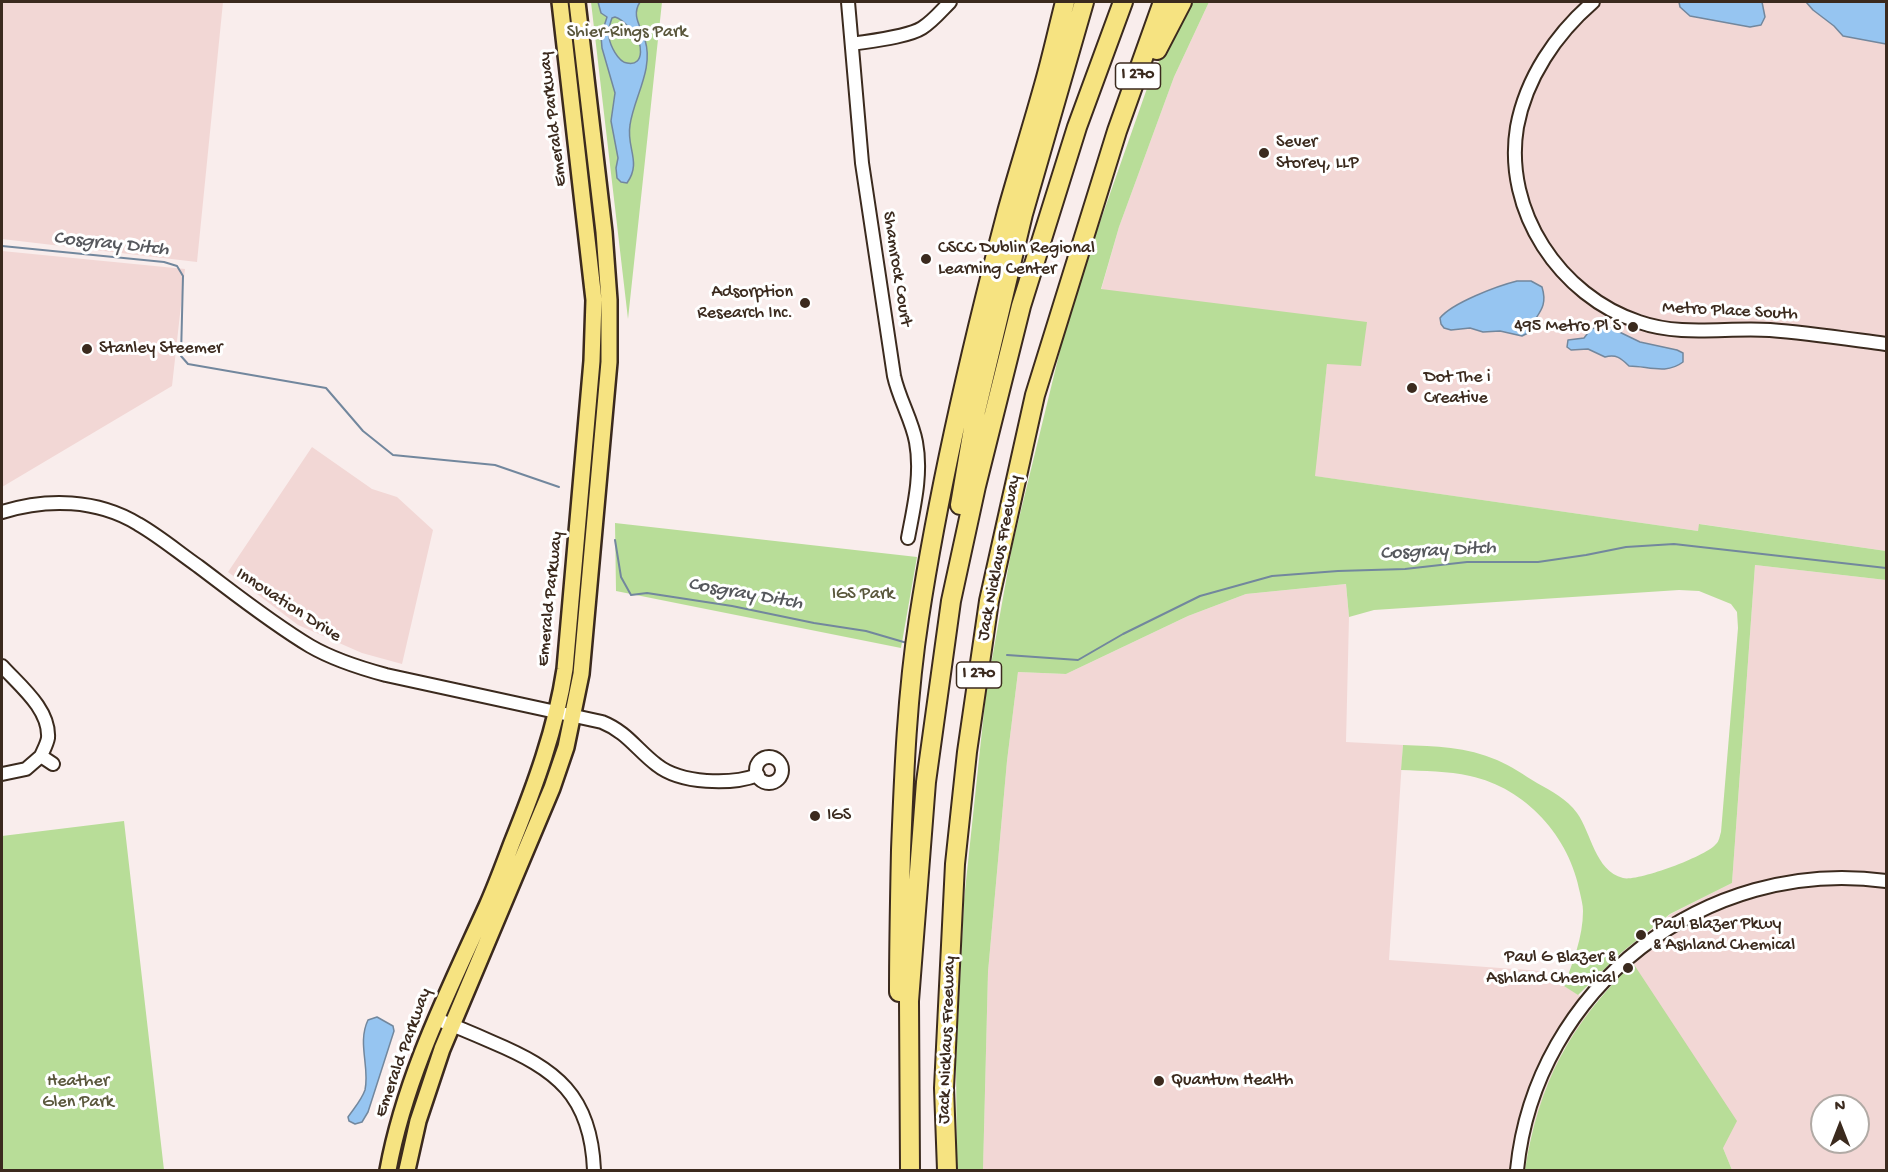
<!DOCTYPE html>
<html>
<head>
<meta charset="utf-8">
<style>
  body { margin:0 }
  #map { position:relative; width:1888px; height:1172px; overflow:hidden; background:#f9edec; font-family:"Gochi Hand",sans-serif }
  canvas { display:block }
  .frame { position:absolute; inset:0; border:3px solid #3b2a1e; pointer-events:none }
  .north { position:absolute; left:1810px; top:1094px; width:60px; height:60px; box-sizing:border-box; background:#fff; border:2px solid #b1aaa5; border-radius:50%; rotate:0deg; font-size:16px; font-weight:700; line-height:24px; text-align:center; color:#3b2a1e }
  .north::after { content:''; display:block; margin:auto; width:21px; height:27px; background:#3b2a1e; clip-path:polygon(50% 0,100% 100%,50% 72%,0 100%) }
</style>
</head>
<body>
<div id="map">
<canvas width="1888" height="1172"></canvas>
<div class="frame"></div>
<div class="north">N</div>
</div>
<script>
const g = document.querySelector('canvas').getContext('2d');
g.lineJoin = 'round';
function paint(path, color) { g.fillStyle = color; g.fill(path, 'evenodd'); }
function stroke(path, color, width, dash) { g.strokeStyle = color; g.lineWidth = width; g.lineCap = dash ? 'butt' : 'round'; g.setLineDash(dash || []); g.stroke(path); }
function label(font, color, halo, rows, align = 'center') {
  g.font = font + ' "Gochi Hand",sans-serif'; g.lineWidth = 6; g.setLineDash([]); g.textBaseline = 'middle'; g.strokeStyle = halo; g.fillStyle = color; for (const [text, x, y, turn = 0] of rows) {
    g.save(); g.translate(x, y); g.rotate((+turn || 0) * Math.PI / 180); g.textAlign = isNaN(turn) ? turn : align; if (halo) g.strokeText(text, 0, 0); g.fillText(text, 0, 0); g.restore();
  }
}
paint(new Path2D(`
  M2,2h221l-26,260 -195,-23z
  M1209,2h677v549l-186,-27 -2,7 -384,-55 13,-112 -226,-74 18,-63 55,-150z
  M2,251l183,18 -13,117 -170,101z
  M312,447l60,42 25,8 36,33 -31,134 -40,-11 -64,-28 -70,-53z
  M1755,565l131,15v590h-154l-9,-22 -90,-185 -11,-11 49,-38 61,-31zM1822,1106h36v36h-36z
  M1346,584l3,33 -3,125 57,3 -14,215 153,11 52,34 -30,44 -18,39 -15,47 -6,35h-542l5,-198 19,-211 11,-89 48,2 122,-58 58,-22z`), '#f2d7d5');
paint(new Path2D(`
  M591,2h71l-34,317z
  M1189,2h20l-35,75 -55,150 -18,62 266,33 -6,44 -34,-2 -12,112 383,55 1,-7 187,27v29l-131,-15 -23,318 -62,31 -48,38 -44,43 -14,-9c9,-24 19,-49 19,-75 0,-6 -2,-13 -3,-18 -10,-56 -54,-105 -110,-117 -22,-5 -46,-5 -69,-6l2,-25c32,1 64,2 94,15 14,6 27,15 40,23 14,8 30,16 40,30 14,19 18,58 46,65 14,4 84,-22 93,-34 3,-2 4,-9 5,-12l17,-204 -1,-16 -6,-8 -32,-13 -20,-1 -305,20 -25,7 -3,-33 -100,10 -58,22 -122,58 -48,-2 -11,89 -19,211 -5,198h-26l-1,-108 8,-162 22,-207 26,-146 66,-270 20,-49 53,-151z
  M615,523l302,34 -16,91 -285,-57z
  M124,821l40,349h-162v-334z
  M1633,963l104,158 -14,27 9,22h-207c14,-88 44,-144 108,-207z`), '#b8dd98');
const water = new Path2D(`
  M598,2h42c-9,14 1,24 5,38 9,29 -11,57 -15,85 -4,23 12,37 -3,58l-6,-1 -4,-4 -1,-10 2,-10 -7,-37 4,-28 -13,-45 -1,-12 6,-19 -6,-4zM615,17c8,2 12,9 18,15 9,8 13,35 -6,31 -9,-1 -17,-18 -18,-26 -2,-6 1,-13 3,-19z
  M1679,2h83l3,15 -4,8 -11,2 -60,-11 -10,-9z
  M1806,2h80v42l-43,-8 -9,-10 -21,-16z
  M1517,281h14l11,6c7,23 -7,27 -14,46l-6,3 -22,-5 -17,1 -13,-4 -19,2 -7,-2 -3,-4 -1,-6c12,-15 57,-32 77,-37z
  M1605,325l35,17 37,8 6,3v9c-17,13 -35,4 -54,4 -8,-8 -13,-12 -24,-9l-17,-8 -17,1 -4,-3 1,-7 16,-2 7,-9z
  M377,1017l16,9 1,5 -26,81 -6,10 -7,2 -6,-3 -1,-4c6,-9 13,-16 17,-27 5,-23 -8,-47 3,-70z`);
paint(water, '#96c5f1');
stroke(water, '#72879d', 1.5);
stroke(new Path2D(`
  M2,246l162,16 13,4 6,10 -2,80 7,8 138,24 37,43 30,24 102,10 64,22
  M615,540l6,37 10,18 16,-2 85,13 82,17 52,8 41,12
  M1007,655l71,5 45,-26 77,-38 72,-20 66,-5 67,-2 62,-7h71l48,-7 40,-8 48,-3 212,24`), '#72879d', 2);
const minor = new Path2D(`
  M848,2l14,161 32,213c5,23 18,44 22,66 6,32 -2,64 -8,96
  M1593,2c-37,32 -67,76 -76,125 -14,84 43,169 122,195 43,15 87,5 131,8 39,3 78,9 116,14
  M852,44c18,-3 56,-7 70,-16 11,-7 19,-17 28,-26
  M2,512c45,-14 95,-13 136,12 21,12 40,28 60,42 36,27 72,56 112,80 24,14 50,22 76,29l216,47c25,10 35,28 55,43 24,19 74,20 101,10
  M2,666c17,19 48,43 46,72 -1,6 -5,13 -7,18
  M41,756l12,8
  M756 770a13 13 0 1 1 26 0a13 13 0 1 1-26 0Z
  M2,774l24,-5 15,-13
  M436,1019c19,7 38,15 56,23 64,27 99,53 102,128
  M1517,1170c18,-182 189,-314 369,-289`);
const major = new Path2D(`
  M388,1170c17,-93 60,-178 99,-264 9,-20 17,-42 25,-63 23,-57 44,-114 53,-174l27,-308 2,-61 -34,-298
  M407,1170l11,-49 24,-72 110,-261 14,-41 15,-73 28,-312v-62l-5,-68 -27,-230`);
const highway = new Path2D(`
  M1157,50l25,-48
  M960,505l16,-94 47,-197 61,-212
  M899,992c0,-47 1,-94 2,-142 3,-77 6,-155 18,-232 21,-137 53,-273 88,-406 12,-43 25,-84 37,-127 8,-28 14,-56 21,-83
  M910,1170l-1,-169 17,-219 25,-181 25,-115 45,-180 56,-179 46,-125
  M947,1170l-3,-82 11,-224 12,-112 22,-151 46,-206 82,-264 46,-129`);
stroke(minor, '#3b2a1e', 16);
stroke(major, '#3b2a1e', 20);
stroke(highway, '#3b2a1e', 22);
stroke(minor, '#fff', 12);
stroke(major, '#f6e381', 15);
stroke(highway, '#f6e381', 18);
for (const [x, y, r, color] of [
  [1264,153,6,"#3b2a1e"],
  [926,259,6,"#3b2a1e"],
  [805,303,6,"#3b2a1e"],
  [1633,327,6,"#3b2a1e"],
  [87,349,6,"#3b2a1e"],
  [1412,388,6,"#3b2a1e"],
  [815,816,6,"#3b2a1e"],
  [1641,935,6,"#3b2a1e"],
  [1628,968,6,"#3b2a1e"],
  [1159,1081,6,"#3b2a1e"]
]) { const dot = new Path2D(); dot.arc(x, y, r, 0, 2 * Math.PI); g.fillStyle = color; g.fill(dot); stroke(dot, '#fff', 2); }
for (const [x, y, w] of [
  [1138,76,45],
  [979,675,45]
]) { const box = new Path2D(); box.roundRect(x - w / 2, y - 13, w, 26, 4.5); g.fillStyle = '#fff'; g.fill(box); stroke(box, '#3b2a1e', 1.5); }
label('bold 16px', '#3b2a1e', null, [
  ["I 270",1138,76],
  ["I 270",979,675]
]);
label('18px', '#5a573c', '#fff', [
  ["Shier-Rings Park",627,33],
  ["IGS Park",863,595],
  ["Heather",78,1082],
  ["Glen Park",78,1103]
]);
label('18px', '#3b2a1e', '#fff', [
  ["Emerald Parkway",554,119,-97],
  ["Shamrock Court",896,269,81],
  ["Metro Place South",1730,312,3],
  ["Jack Nicklaus Freeway",1000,558,-79],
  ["Emerald Parkway",551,599,-84],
  ["Innovation Drive",288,606,33],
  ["Jack Nicklaus Freeway",948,1040,-88],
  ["Emerald Parkway",404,1053,-70]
]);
label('18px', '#3b2a1e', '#fff', [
  ["Sever",1276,143],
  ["Storey, LLP",1276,164],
  ["CSCC Dublin Regional",938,249],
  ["Learning Center",938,270],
  ["Adsorption",793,293,"right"],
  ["Research Inc.",793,314,"right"],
  ["495 Metro Pl S",1621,327,"right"],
  ["Stanley Steemer",99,349],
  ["Dot The i",1424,378],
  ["Creative",1424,399],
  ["IGS",827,816],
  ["Paul Blazer Pkwy",1653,925],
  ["& Ashland Chemical",1653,946],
  ["Paul G Blazer &",1616,958,"right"],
  ["Ashland Chemical",1616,979,"right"],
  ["Quantum Health",1171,1081]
], 'left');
label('italic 20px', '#56585d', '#fff', [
  ["Cosgray Ditch",111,245,6],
  ["Cosgray Ditch",1438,552,-3],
  ["Cosgray Ditch",745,595,10]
]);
</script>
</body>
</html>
